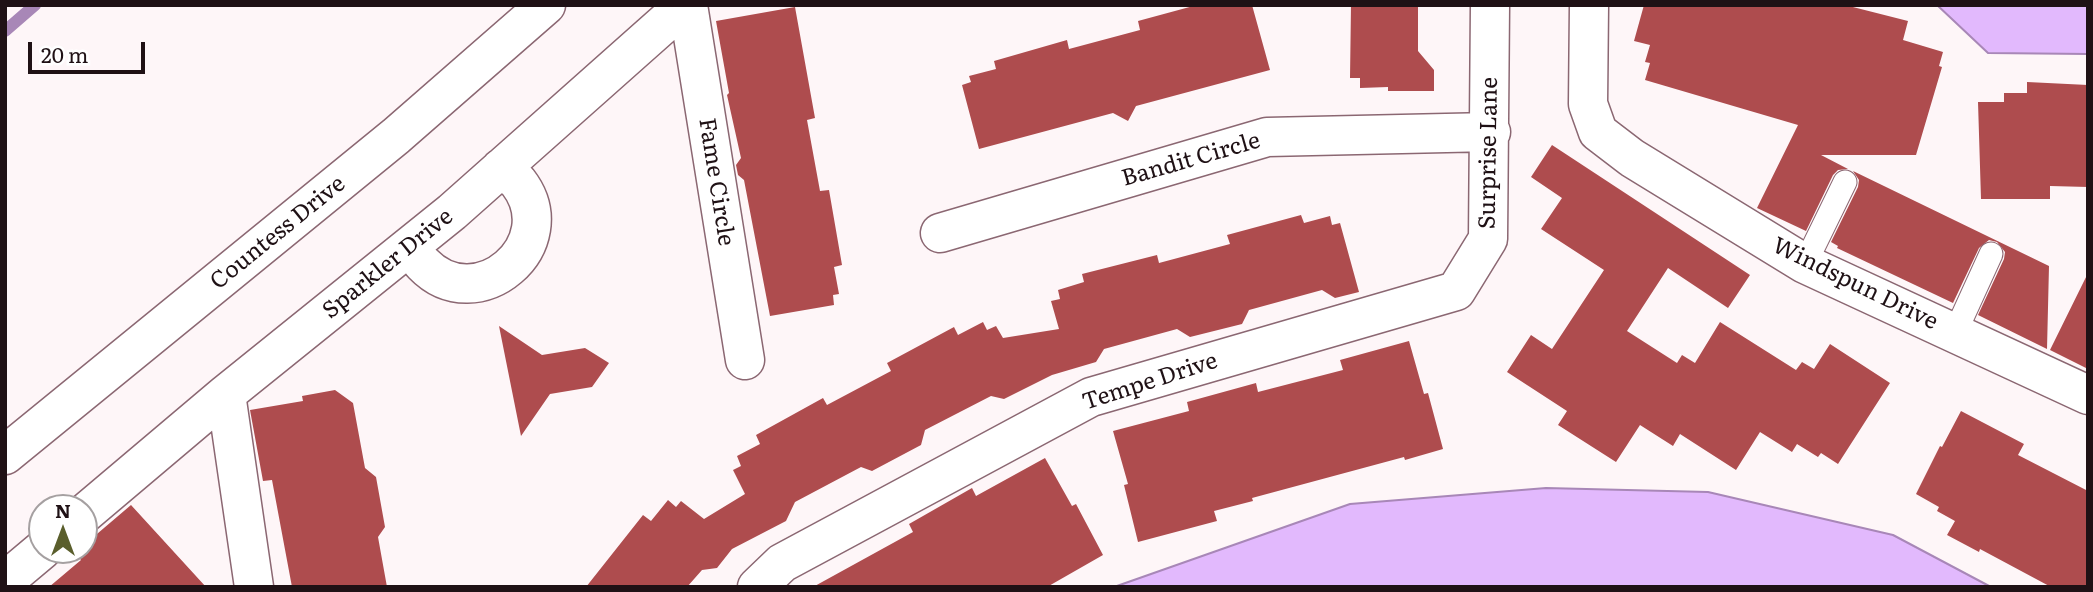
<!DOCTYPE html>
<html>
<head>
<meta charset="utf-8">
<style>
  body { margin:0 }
  #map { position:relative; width:2093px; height:592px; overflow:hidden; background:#fef6f8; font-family:Literata,serif }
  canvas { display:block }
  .frame { position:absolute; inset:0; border:7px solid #1f1115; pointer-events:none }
  .north { position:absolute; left:28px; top:494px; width:70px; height:70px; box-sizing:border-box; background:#fff; border:2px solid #a5a0a1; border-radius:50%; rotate:0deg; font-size:19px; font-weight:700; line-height:28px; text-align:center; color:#1f1115 }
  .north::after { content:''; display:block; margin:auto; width:24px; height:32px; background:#5a5e2c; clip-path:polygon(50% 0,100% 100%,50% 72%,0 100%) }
  .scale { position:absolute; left:28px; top:42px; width:117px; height:32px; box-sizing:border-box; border:4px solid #1f1115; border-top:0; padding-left:9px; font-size:21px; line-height:24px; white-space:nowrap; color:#1f1115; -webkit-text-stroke:5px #fff; paint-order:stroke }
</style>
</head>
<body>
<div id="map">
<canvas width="2093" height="592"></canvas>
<div class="frame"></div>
<div class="north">N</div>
<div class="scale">20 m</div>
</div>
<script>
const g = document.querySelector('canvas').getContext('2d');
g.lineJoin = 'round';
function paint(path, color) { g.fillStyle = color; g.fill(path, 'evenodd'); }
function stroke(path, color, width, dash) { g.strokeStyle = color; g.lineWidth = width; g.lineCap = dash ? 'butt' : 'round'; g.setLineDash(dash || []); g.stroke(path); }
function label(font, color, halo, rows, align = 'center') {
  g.font = font + ' Literata,serif'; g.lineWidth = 5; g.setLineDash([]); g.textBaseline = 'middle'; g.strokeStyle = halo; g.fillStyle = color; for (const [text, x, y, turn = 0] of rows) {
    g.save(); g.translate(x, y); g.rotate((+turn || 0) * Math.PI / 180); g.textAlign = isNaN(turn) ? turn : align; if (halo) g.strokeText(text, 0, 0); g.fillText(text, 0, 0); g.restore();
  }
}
const water = new Path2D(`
  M1937,5h151v49l-100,-1z
  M1546,488l162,4 185,43 98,52h-877l236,-83z`);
paint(water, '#e2b9fd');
stroke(water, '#a887b7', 2);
stroke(new Path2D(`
  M5,31l30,-26`), '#a887b7', 12);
paint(new Path2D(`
  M1197,5h55l18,65 -134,36 -8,15 -15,-8 -134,36 -17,-64 9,-3 -2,-6 27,-7 -2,-8 73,-21 2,9 71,-19 -2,-9z
  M1351,5h67v46l16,19v21h-46v-4l-28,1v-10h-10z
  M1644,5h201l63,16 -5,19 40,12 -4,14 3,1 -26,88h-95l27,14 -10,1 -5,5 -27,56 -49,-23 41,-83 -153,-45 5,-17 -5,-1 5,-17 -16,-4z
  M795,7l20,111 -8,2 13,71 9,-1 13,75 -8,2 5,27 -6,1 1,10 -64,11 -26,-136 -6,-5 -2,-10 5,-7 -14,-63 2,-2 -13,-72z
  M2027,82l61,3v102l-38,-1v13h-69l-3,-97h26v-9h23z
  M1552,145l198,130 -22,33 -60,-40 -41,63 50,32 5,-8 13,8 25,-41 76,48 6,-8 12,7 16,-25 60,39 -52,81 -17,-11 -3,4 -21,-13 -5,8 -32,-20 -24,38 -56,-36 -7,12 -33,-21 -24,37 -58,-37 9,-14 -60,-39 24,-37 21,14 52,-79 -63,-41 21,-31 -31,-21z
  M1853,171l196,95 -2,83 -69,-34 26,-56 1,-7 -8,-10 -8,-2 -10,8 -26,55 -116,-55 1,-2 -7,-4 27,-55 1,-7z
  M1301,215l3,8 26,-7 2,9 8,-2 19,69 -24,6 -13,-8 -73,20 -7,14 -52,13 -13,-8 -73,20 -8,13 -44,13 -48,24 -13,-3 -66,34 -4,15 -49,26 -11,-4 -66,35 -9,19 -54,28 -15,19 -15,2 -15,17h-101l57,-72 8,6 17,-21 8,7 5,-6 23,18 41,-25 -12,-24 8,-4 -4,-10 23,-12 -4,-9 67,-37 4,7 64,-34 -4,-8 67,-36 4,8 25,-13 4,8 9,-4 7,12 56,-9 -8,-28 9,-2 -2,-9 26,-8 -2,-8 75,-19 2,8 71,-19 -3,-9z
  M2088,273v96l-38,-19z
  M499,326l43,29 43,-7 24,15 -17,24 -42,7 -29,42z
  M1409,341l15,53 4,-1 15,56 -38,11 -1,-3 -152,41 1,3 -39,10 3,10 -79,21 -14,-57 4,-1 -15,-53 76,-20 -2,-9 69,-19 2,9 85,-22 -3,-10z
  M335,390l18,13 12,65 11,9 9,50 -7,10 9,50h-95l-20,-107 -9,1 -13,-71 53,-9 -1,-5z
  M1961,411l63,33 -6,11 70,36v96h-37l-71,-38 -1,3 -32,-17 8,-14 -18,-10 2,-4 -23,-13 24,-48 2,1z
  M1045,458l27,48 4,-2 27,51 -56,32h-234l100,-55 -4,-8 63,-36 4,8z
  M131,505l75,82h-157l32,-27 -6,-7 4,-3h5v-5z`), '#ae4c4e');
const service = new Path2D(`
  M1805,264l40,-82
  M1955,333l36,-79`);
const minor = new Path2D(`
  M688,5l57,355
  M1589,5l-1,99 10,28 34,26 173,106 283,131
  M940,233l327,-96 224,-5
  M411,246c4,6 7,13 12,18 54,56 143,-20 95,-82 -5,-5 -11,-10 -17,-14
  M226,394l28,193
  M84,514l142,-120 226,-182 233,-207
  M5,581l37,-31
  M757,587l25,-24 309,-166 365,-106 32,-52 2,-234`);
const tertiary = new Path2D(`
  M5,455l391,-319 150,-131`);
stroke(service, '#8b6772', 25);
stroke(minor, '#8b6772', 41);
stroke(tertiary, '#8b6772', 41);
stroke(service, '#fff', 23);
stroke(minor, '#fff', 38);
stroke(tertiary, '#fff', 38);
label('23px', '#1f1115', '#fff', [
  ["Surprise Lane",1489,153,-89],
  ["Bandit Circle",1191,160,-16],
  ["Fame Circle",716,182,81],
  ["Countess Drive",278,233,-39],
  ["Sparkler Drive",388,264,-39],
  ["Windspun Drive",1855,284,26],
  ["Tempe Drive",1150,382,-18]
]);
</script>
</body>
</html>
